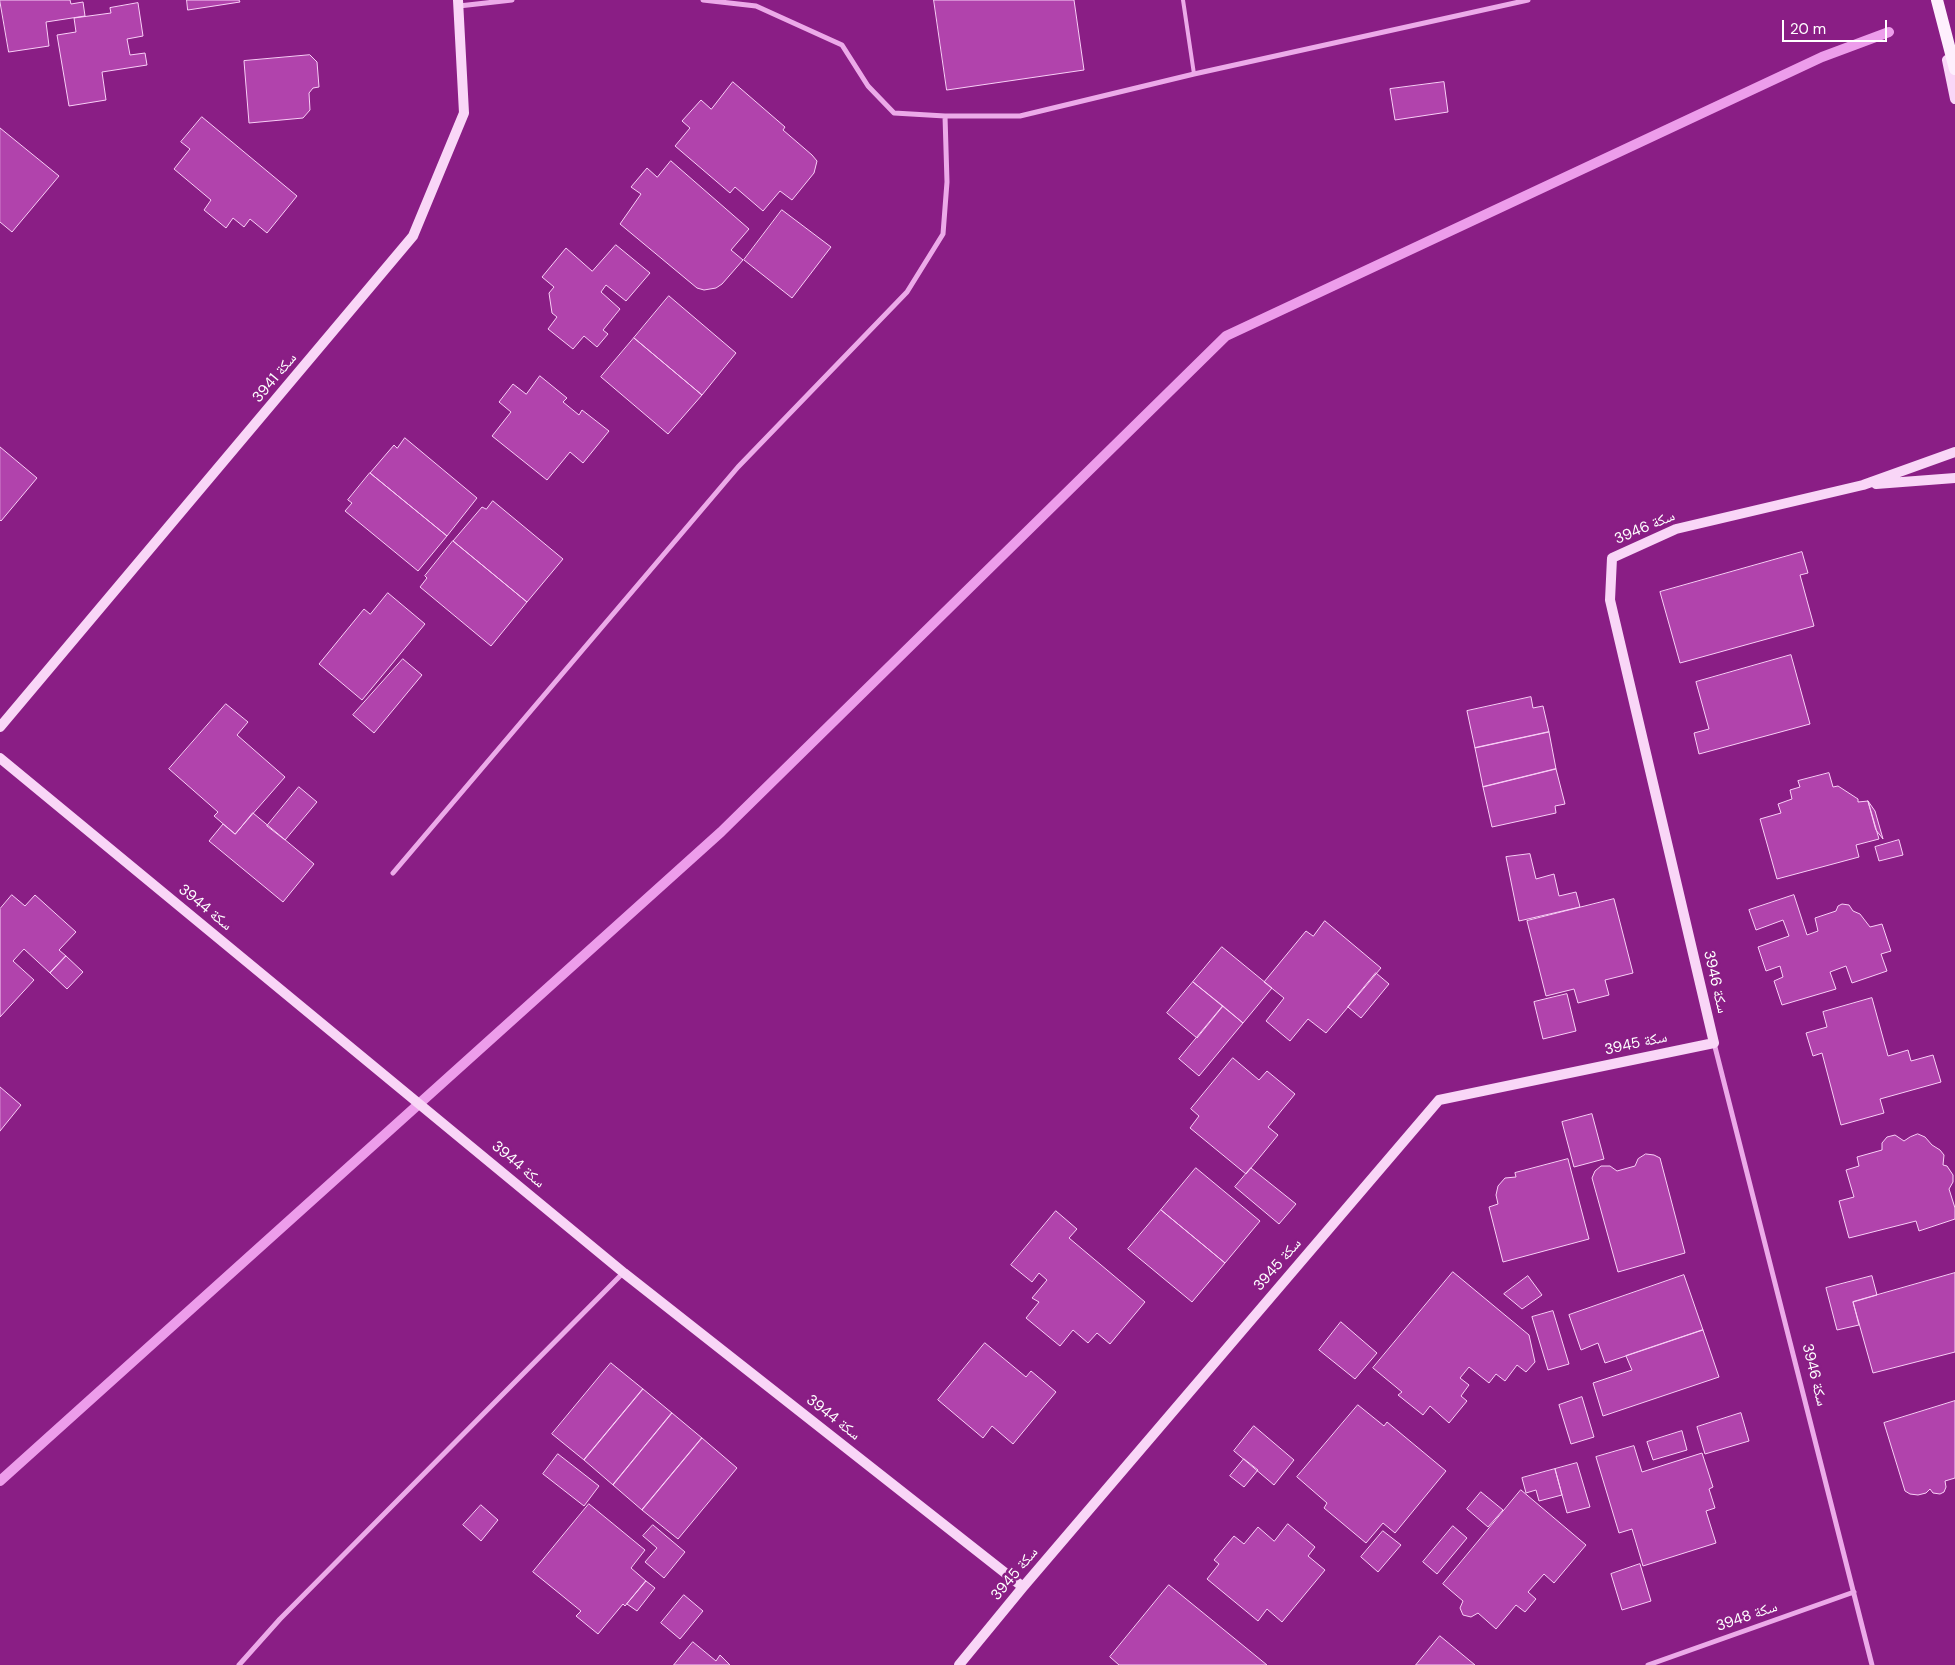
<!DOCTYPE html>
<html>
<head>
<meta charset="utf-8">
<style>
  body { margin:0 }
  #map { position:relative; width:1955px; height:1665px; overflow:hidden; background:#8a1e85; font-family:"DM Sans",sans-serif }
  canvas { display:block }
  .scale { position:absolute; left:1782px; top:20px; width:105px; height:22px; box-sizing:border-box; border:2px solid #fff; border-top:0; padding-left:6px; font-size:15px; line-height:18px; white-space:nowrap; color:#fff; -webkit-text-stroke:4px #8a1e85; paint-order:stroke }
</style>
</head>
<body>
<div id="map">
<canvas width="1955" height="1665"></canvas>
<div class="scale">20 m</div>
</div>
<script>
const g = document.querySelector('canvas').getContext('2d');
g.lineJoin = 'round';
function stroke(path, color, width, dash) { g.strokeStyle = color; g.lineWidth = width; g.lineCap = dash ? 'butt' : 'round'; g.setLineDash(dash || []); g.stroke(path); }
function paint(path, color) { g.fillStyle = color; g.fill(path, 'evenodd'); }
function label(font, color, halo, rows, align = 'center') {
  g.font = font + ' "DM Sans","Noto Naskh Arabic",sans-serif'; g.lineWidth = 5; g.setLineDash([]); g.textBaseline = 'middle'; g.strokeStyle = halo; g.fillStyle = color; for (const [text, x, y, turn = 0] of rows) {
    g.save(); g.translate(x, y); g.rotate((+turn || 0) * Math.PI / 180); g.textAlign = isNaN(turn) ? turn : align; if (halo) g.strokeText(text, 0, 0); g.fillText(text, 0, 0); g.restore();
  }
}
stroke(new Path2D(`
  M0,1481l721,-649 505,-496 596,-279 67,-25`), '#ed9deb', 10);
const building = new Path2D(`
  M0,0h70l1,4 12,-2 2,14 -39,6 3,24 -40,6z
  M187,0h52l1,2 -52,8z
  M934,0h140l10,70 -137,20z
  M138,3l5,33 -16,3 3,16 15,-2 2,12 -45,7 4,28 -37,6 -12,-71 19,-3 -2,-14 37,-5 -1,-5z
  M310,55l7,7 2,25 -6,1 -4,5 1,17 -7,8 -54,5 -5,-62z
  M733,82l52,45 -2,3 29,25 5,6 -3,12 -22,27 -12,-9 -17,20 -28,-24 -5,6 -55,-47 15,-18 -8,-7 19,-21 10,9z
  M1444,82l4,30 -53,8 -5,-31z
  M202,117l95,79 -30,37 -17,-14 -6,8 -11,-9 -7,10 -22,-18 7,-10 -37,-31 16,-20 -9,-7z
  M0,128l59,48 -47,56 -12,-10z
  M671,161l78,68 -18,21 12,10 -21,24 -6,4 -12,2 -7,-2 -77,-64 21,-30 -10,-7 16,-19 10,9z
  M782,210l49,37 -39,51 -48,-38z
  M616,245l34,28 -24,28 -20,-16 -5,7 19,17 -17,21 5,4 -11,13 -13,-11 -11,13 -25,-20 9,-12 -5,-4 -3,-20 5,-6 -12,-10 24,-29 26,23z
  M669,296l67,57 -34,42 -68,-57z
  M634,338l68,57 -34,39 -67,-57z
  M540,376l27,22 -4,4 16,13 3,-5 27,21 -26,32 -13,-11 -23,28 -55,-44 19,-24 -12,-10 14,-18 13,10z
  M405,438l72,60 -30,38 -77,-63 24,-28 3,3z
  M0,447l37,31 -36,43 -1,-1z
  M370,473l77,63 -29,35 -73,-60 7,-8 -4,-3z
  M493,501l70,58 -36,43 -74,-61 29,-34 4,2z
  M453,541l74,61 -36,44 -71,-59 7,-9 -2,-2z
  M1802,552l6,21 -8,2 14,51 -134,37 -20,-71z
  M388,593l37,31 -63,76 -43,-36 45,-55 6,5z
  M1791,655l19,69 -111,30 -5,-21 15,-4 -13,-47z
  M403,659l19,16 -48,58 -21,-18z
  M1531,697l2,11 10,-2 6,26 -74,16 -8,-37z
  M226,704l22,18 -11,13 48,42 -50,57 -21,-18 4,-4 -49,-43z
  M1549,732l7,37 -73,18 -8,-39z
  M1556,769l9,35 -10,2 1,7 -64,14 -9,-40z
  M1829,773l4,14 5,-1 20,13v3l10,-1 11,38 -23,6 3,12 -82,22 -17,-60 21,-6 -3,-9 14,-5 -2,-9 10,-3 -2,-6z
  M299,787l18,15 -32,38 -18,-14z
  M1868,801l7,10 8,28 -7,-9z
  M253,813l61,51 -31,38 -74,-61 14,-17 12,10z
  M1899,840l4,15 -24,6 -4,-14z
  M1530,854l6,25 18,-5 5,22 17,-4 4,15 -61,14 -13,-64z
  M12,895l13,11 10,-11 41,37 -17,18 7,6 -16,17 -26,-24 -11,12 21,19 -34,37v-108z
  M1794,895l13,40 11,-4 -3,-13 21,-7 2,-5 4,-2 7,1 4,6 7,3 10,13 12,-3 9,27 -10,3 6,17 -35,12 -6,-17 -16,6 6,17 -54,16 -8,-24 9,-4 -3,-11 -14,5 -8,-24 31,-11 -6,-16 -27,10 -7,-20z
  M1614,899l19,74 -28,7 4,15 -31,8 -4,-14 -28,7 -19,-75z
  M1325,921l56,47 -55,65 -18,-14 -18,22 -24,-20 18,-23 -20,-16 42,-51 7,5z
  M1222,947l50,41 -29,35 -50,-41z
  M66,956l17,16 -16,17 -17,-16z
  M1376,973l13,11 -28,34 -13,-11z
  M1193,982l30,24 -26,32 -30,-25z
  M1567,994l9,37 -33,8 -9,-37z
  M1872,998l16,58 20,-6 3,11 22,-6 8,27 -61,17 4,14 -43,12 -19,-72 -9,3 -7,-23 21,-6 -4,-15z
  M1223,1006l20,17 -44,53 -20,-17z
  M1233,1058l26,22 8,-9 28,23 -27,33 10,8 -32,39 -56,-46 9,-12 -8,-7z
  M0,1087l21,18 -21,26z
  M1592,1114l12,45 -30,8 -12,-45z
  M1918,1134l7,3 7,8 8,5 4,5 -1,10 4,1 6,9v7l-4,7 6,19v11l-36,12 -3,-10 -67,17 -10,-37 15,-4 -8,-27 13,-4 -2,-9 25,-7v-7l5,-6 8,-2 9,6 6,-4z
  M1646,1154l8,1 6,3 25,95 -67,19 -26,-94 3,-7 6,-5h9l7,5 18,-5 3,-7z
  M1568,1159l21,80 -86,23 -14,-55 9,-3 -2,-9 2,-9 7,-8 11,-1 -1,-4z
  M1196,1168l64,53 -35,42 -64,-53z
  M1251,1168l45,36 -17,20 -44,-37z
  M1161,1210l64,53 -33,39 -64,-53z
  M1056,1211l21,18 -8,9 76,64 -35,42 -13,-11 -9,10 -15,-13 -13,16 -34,-28 13,-16 -7,-4 15,-18 -8,-7 -7,9 -21,-17z
  M1453,1272l76,63 6,27 -9,10 -9,-7 -12,16 -9,-7 -7,9 -20,-16 -9,11 9,7 -8,11 6,5 -18,22 -19,-17 -7,9 -25,-20 4,-3 -29,-24z
  M1955,1273v79l-82,21 -20,-71z
  M1684,1275l19,55 -98,33 -7,-20 -17,7 -12,-35z
  M1528,1276l14,19 -20,14 -18,-15z
  M1872,1276l5,19 -24,7 6,23 -22,5 -11,-42z
  M1553,1311l16,53 -21,6 -16,-53z
  M1341,1322l36,31 -22,26 -36,-29z
  M1703,1330l16,47 -116,39 -10,-33 39,-13 -6,-14z
  M985,1343l41,34 5,-6 25,21 -43,52 -21,-18 -9,12 -45,-38z
  M611,1363l32,26 -59,71 -32,-26z
  M643,1389l29,24 -59,72 -29,-25z
  M1582,1397l12,40 -23,7 -12,-39z
  M1955,1401v77l-10,3 1,6 -2,5 -4,2 -7,-1 -3,-4 -4,4 -8,2 -8,-1 -5,-3 -21,-68z
  M1358,1405l26,21 3,-4 59,49 -51,62 -12,-10 -17,20 -42,-35 3,-5 -30,-26z
  M672,1413l30,25 -60,72 -29,-25z
  M1741,1413l8,28 -44,13 -8,-27z
  M1254,1426l40,34 -20,25 -40,-34z
  M1682,1431l5,19 -34,10 -6,-18z
  M702,1438l35,30 -59,71 -36,-29z
  M1634,1446l8,26 60,-19 11,34 -4,2 6,19 -9,3 10,32 -73,23 -11,-37 -13,4 -23,-76z
  M558,1454l41,32 -15,20 -41,-32z
  M1244,1459l14,11 -14,17 -14,-11z
  M1577,1463l13,44 -23,6 -12,-44z
  M1555,1469l7,26 -23,6 -3,-11 -10,3 -4,-15z
  M1521,1490l65,55 -32,38 -10,-9 -16,18 8,7 -11,13 -9,-7 -20,24 -18,-16 -7,4 -8,-2 -3,-7 3,-7 -20,-17z
  M1481,1492l22,18 -15,17 -21,-18z
  M589,1504l56,46 -14,18 15,13 -21,25 -2,-2 -25,30 -22,-18 5,-5 -48,-39z
  M481,1505l17,15 -17,21 -18,-16z
  M1288,1524l27,23 -7,9 17,14 -43,52 -15,-13 -9,12 -51,-42 12,-15 -5,-4 20,-24 10,8 14,-17 16,14z
  M653,1525l32,27 -21,26 -19,-16 12,-14 -14,-12z
  M1453,1526l14,12 -30,36 -14,-12z
  M1383,1531l18,14 -23,27 -17,-15z
  M1640,1564l11,37 -29,9 -11,-36z
  M646,1581l9,7 -18,23 -10,-7z
  M1169,1585l98,80h-148l-9,-8z
  M684,1595l19,16 -23,28 -19,-16z
  M1440,1636l35,29h-59z
  M693,1642l23,19 4,-6 10,10h-56z`);
paint(building, '#b143ac');
stroke(building, '#f9cff7', 1);
stroke(new Path2D(`
  M1183,0l11,74`), '#ecaae9', 4);
stroke(new Path2D(`
  M703,0l53,6 86,39 26,41 26,27 51,3h75l174,-42 334,-74
  M459,6l53,-6
  M393,873l345,-406 169,-175 36,-58 4,-52 -2,-66
  M1714,1043l158,622
  M239,1665l41,-46 343,-346
  M1648,1665l206,-73`), '#ecaae9', 5);
stroke(new Path2D(`
  M1947,60l8,39
  M1876,484l79,-6
  M0,727l413,-491 51,-123 -6,-113
  M0,758l624,515 399,314
  M959,1665l64,-78 416,-487 275,-57 -104,-443 2,-42 64,-29 187,-44 92,-33`), '#f9d6f7', 10);
stroke(new Path2D(`
  M1937,0l18,69`), '#feeffd', 12);
label('15px', '#fff', '#8a1e85', [
  ["سكة 3941",275,378,-50],
  ["سكة 3946",1645,528,-23],
  ["سكة 3944",205,908,39],
  ["سكة 3946",1715,982,77],
  ["سكة 3945",1636,1044,-12],
  ["سكة 3944",518,1165,40],
  ["سكة 3945",1278,1265,-49],
  ["سكة 3946",1814,1375,76],
  ["سكة 3944",833,1418,38],
  ["سكة 3945",1015,1574,-50],
  ["سكة 3948",1747,1617,-19]
]);
</script>
</body>
</html>
